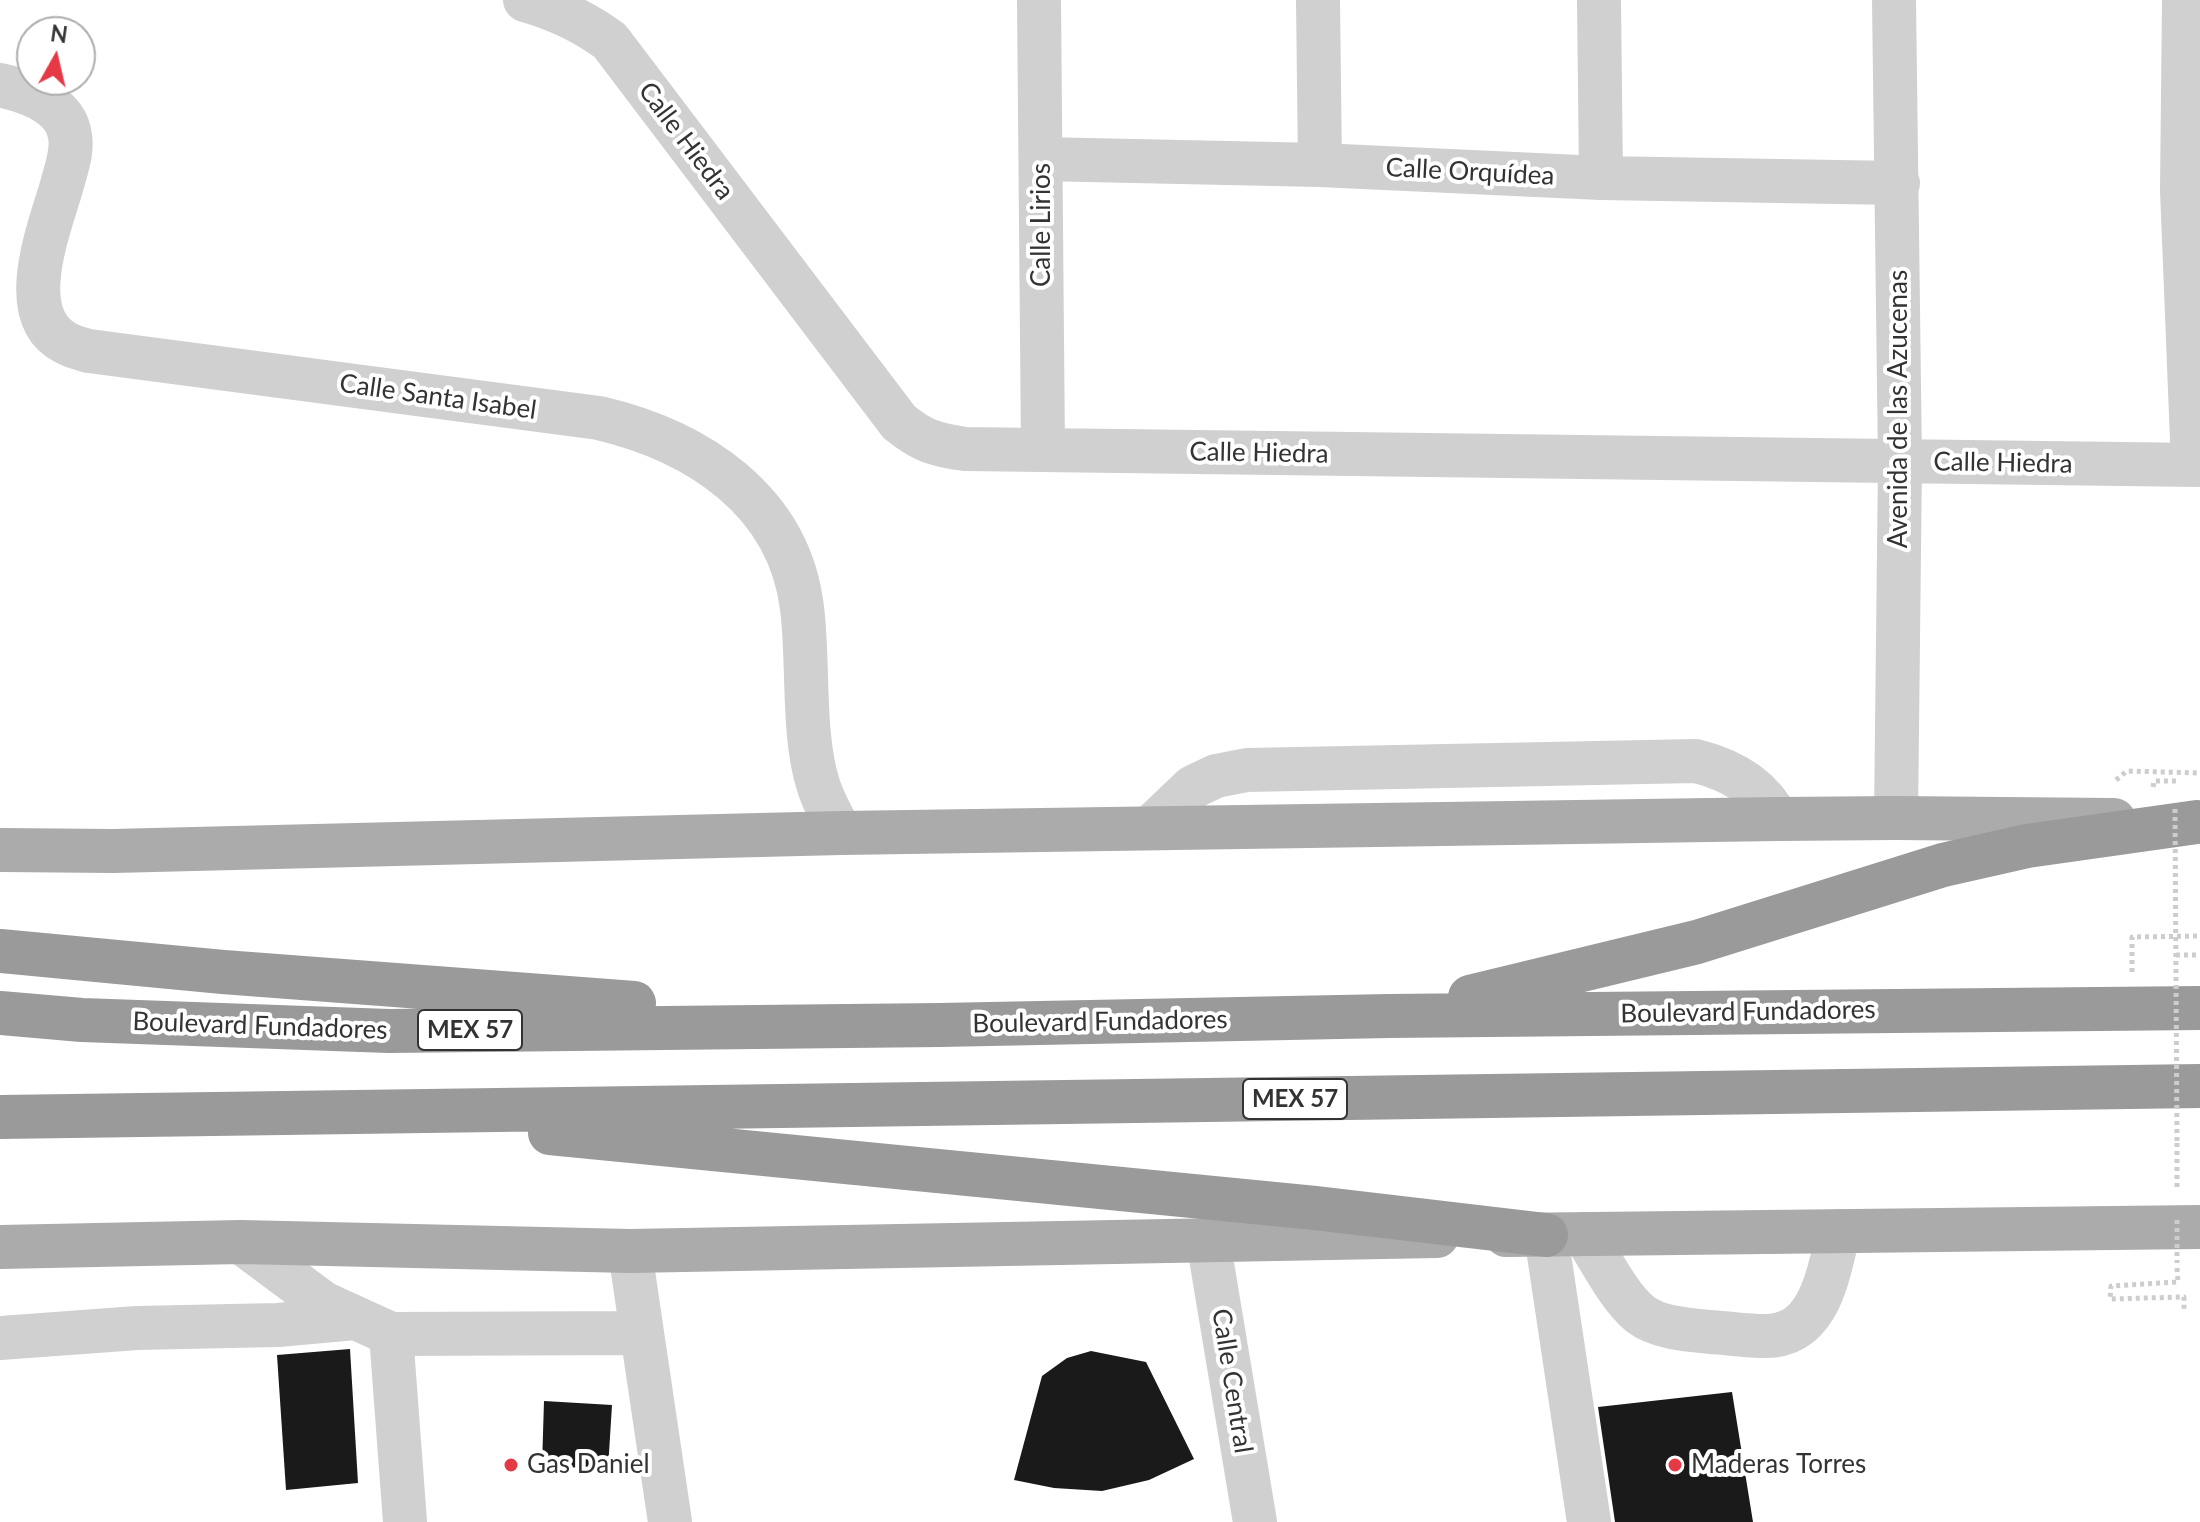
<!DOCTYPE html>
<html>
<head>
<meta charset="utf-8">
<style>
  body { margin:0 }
  #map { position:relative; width:2200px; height:1522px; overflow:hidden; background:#fff; font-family:Lato,sans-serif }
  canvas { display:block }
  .north { position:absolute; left:16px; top:16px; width:80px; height:80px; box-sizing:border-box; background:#fff; border:2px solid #adadad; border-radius:50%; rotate:8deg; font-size:22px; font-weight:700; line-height:32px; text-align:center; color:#333 }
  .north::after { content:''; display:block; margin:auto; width:28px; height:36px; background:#e63946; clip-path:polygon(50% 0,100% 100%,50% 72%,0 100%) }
</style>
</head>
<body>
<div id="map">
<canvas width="2200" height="1522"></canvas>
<div class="north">N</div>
</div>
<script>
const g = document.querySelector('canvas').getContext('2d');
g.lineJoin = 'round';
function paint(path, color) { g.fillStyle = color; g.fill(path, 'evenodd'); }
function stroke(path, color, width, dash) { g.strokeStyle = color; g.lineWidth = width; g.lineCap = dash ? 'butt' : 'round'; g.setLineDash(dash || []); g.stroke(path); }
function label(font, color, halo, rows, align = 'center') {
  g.font = font + ' Lato,sans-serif'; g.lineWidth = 8; g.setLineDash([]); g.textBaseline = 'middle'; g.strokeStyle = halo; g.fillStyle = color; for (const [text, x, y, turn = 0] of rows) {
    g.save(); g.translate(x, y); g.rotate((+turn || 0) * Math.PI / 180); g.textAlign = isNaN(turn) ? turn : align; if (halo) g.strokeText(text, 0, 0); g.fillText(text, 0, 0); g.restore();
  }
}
paint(new Path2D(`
  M350,1349l8,134 -72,7 -9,-135z
  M1091,1351l55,11 48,97 -45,21 -47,11 -48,-3 -40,-8 28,-104 25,-18z
  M1732,1392l21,130h-138l-17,-115z
  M544,1401l68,4 -4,64 -66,-3z`), '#1a1a1a');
stroke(new Path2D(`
  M2116,780l11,-9 73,2
  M2153,787l1,-6h24
  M2176,955h24
  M2132,972v-35l68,-1
  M2177,1143v44
  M2177,1268l1,14 -67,4 -1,13 74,-2v14`), '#cdcdcd', 5, [4, 4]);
stroke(new Path2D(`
  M525,0c32,9 58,21 85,41l289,381c23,19 37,23 66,27l1235,16
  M1039,0l4,450
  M1318,0l2,165
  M1599,0l2,178
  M1894,0l6,462 -4,356
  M2184,0l-2,190 11,275
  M0,85c26,6 66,19 70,51 3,16 -4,33 -8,49 -12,42 -49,131 4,158 7,4 16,6 23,8l510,67c98,23 190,82 203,190 7,54 0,125 16,176 5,17 14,33 23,49
  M1041,159l279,6 281,13 297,5
  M1150,828l43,-41 23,-11 31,-6 449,-9c35,9 65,25 81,58
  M1584,1234c16,24 34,62 56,80 18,14 48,16 70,18 18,1 37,4 55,4 56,0 63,-63 74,-105
  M1546,1235l43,287
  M1208,1240l47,282
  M241,1242l82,61 68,31 251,-1 -12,-82
  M642,1333l28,189
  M391,1334l14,188
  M0,1338l137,-10 141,-3 77,-7`), '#d0d0d0', 44);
stroke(new Path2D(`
  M0,850l113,1 728,-18 936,-14 119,-1 218,2
  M1506,1235l694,-8
  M0,1247l241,-5 389,9 807,-15`), '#ababab', 44);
stroke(new Path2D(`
  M0,951l223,21 411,31
  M1470,997l227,-55 246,-77 84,-19 170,-24
  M0,1013l82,7 307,11 551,-6 449,-9 811,-8
  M0,1117l2200,-31
  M550,1133l765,75 231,27`), '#9a9a9a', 44);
stroke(new Path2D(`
  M2175,809l2,334
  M2177,1220v43`), '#cdcdcd', 5, [4, 4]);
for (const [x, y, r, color] of [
  [511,1465,8,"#e63946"],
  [1675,1465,8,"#e63946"]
]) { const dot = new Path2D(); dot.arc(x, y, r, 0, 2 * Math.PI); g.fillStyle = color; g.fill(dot); stroke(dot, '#fff', 3); }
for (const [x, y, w] of [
  [470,1030,104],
  [1295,1099,104]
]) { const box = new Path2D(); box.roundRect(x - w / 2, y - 20, w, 40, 6); g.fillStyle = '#fff'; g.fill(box); stroke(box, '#333', 2); }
label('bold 24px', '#333', null, [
  ["MEX 57",470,1030],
  ["MEX 57",1295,1099]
]);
label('26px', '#333', '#fff', [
  ["Calle Hiedra",686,141,53],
  ["Calle Orquídea",1470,172,3],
  ["Calle Lirios",1042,225,-90],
  ["Calle Santa Isabel",438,397,8],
  ["Avenida de las Azucenas",1899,409,-90],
  ["Calle Hiedra",1259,453,1],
  ["Calle Hiedra",2003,463,1],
  ["Boulevard Fundadores",1748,1012,-1],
  ["Boulevard Fundadores",1100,1022,-1],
  ["Boulevard Fundadores",260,1026,2],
  ["Calle Central",1232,1381,81]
]);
label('26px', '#333', '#fff', [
  ["Gas Daniel",527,1465],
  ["Maderas Torres",1691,1465]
], 'left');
</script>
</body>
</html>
